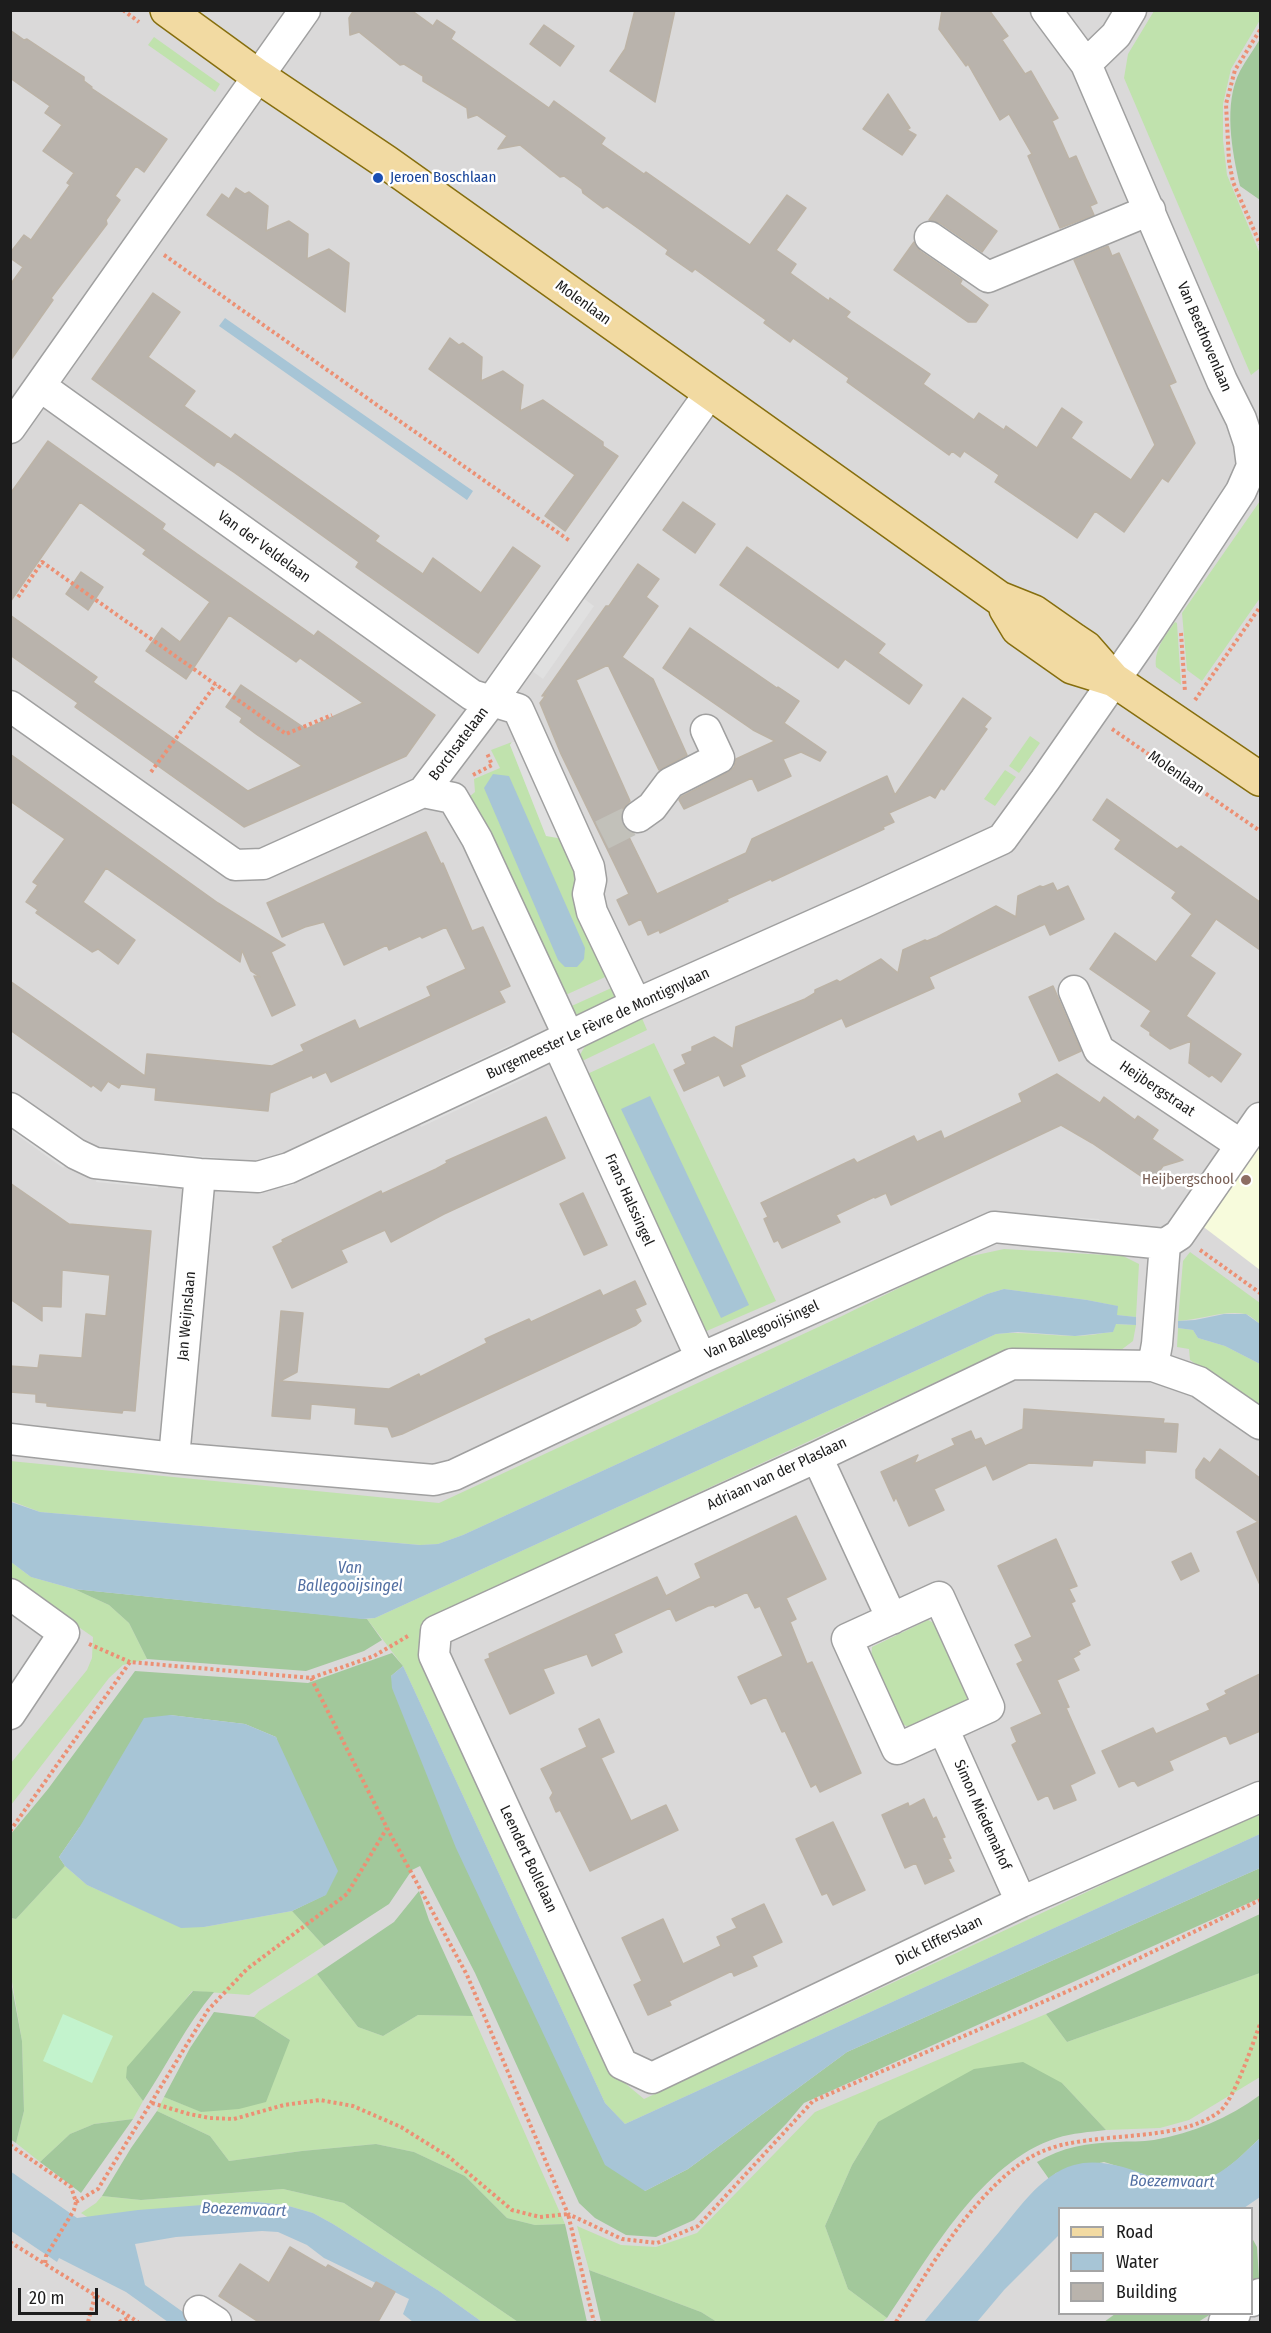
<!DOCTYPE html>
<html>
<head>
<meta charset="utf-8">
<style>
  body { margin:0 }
  #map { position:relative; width:1271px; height:2333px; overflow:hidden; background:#eceae2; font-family:"Fira Sans Condensed",sans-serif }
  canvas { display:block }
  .frame { position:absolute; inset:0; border:12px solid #1c1c1c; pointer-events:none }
  .legend { position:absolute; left:1058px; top:2207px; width:195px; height:108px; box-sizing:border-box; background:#fff; border:2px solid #a4a4a4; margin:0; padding:8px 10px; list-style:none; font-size:18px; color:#1c1c1c }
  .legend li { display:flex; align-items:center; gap:12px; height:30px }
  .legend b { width:30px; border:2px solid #a4a4a4 }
  .scale { position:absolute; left:18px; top:2288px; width:80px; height:27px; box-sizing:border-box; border:3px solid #1c1c1c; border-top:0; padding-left:8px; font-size:18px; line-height:21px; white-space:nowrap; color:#1c1c1c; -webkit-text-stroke:4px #fff; paint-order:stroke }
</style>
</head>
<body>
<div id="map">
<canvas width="1271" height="2333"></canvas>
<div class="frame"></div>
<ul class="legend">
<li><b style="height:8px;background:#f2daa2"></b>Road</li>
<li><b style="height:16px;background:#a7c5d6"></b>Water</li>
<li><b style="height:16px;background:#b9b3ac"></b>Building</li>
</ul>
<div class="scale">20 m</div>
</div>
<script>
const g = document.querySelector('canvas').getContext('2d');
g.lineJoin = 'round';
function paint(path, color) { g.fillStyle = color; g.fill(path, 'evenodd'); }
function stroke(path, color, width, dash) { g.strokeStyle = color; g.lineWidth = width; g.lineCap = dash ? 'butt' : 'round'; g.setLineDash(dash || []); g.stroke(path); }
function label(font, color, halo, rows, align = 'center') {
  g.font = font + ' "Fira Sans Condensed",sans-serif'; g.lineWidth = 5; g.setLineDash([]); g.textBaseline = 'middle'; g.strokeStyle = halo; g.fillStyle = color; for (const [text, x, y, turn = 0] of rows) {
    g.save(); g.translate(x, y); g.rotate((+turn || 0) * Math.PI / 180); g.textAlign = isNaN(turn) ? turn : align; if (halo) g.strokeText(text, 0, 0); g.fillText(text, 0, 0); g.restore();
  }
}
paint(new Path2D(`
  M11,11h1249v2311h-1249zM1060,2208h192v106h-192z`), '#dad9d9');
paint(new Path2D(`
  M1260,1136v134l-59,-45z`), '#f7fbdc');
paint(new Path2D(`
  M1154,11h106v9l-29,49 -8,35v36l4,35 33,79v114l-9,7 -127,-297 4,-24z
  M154,37l66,47 -5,8 -67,-47z
  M1260,501v97l-58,83 -15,-11 -5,-57z
  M1175,622l2,1 4,62 -25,-18c-2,-18 9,-31 19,-45z
  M1030,736l10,7 -21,30 -10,-7z
  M512,742l-2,3 59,95 45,133 -55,25 -91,-200 7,-6 -1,-13 26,-11 -9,-18z
  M1005,770l11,7 -21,29 -11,-7z
  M618,985l-7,20c-18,8 -29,19 -46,4z
  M641,1016l6,14 -69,33c5,-29 38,-36 63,-47z
  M654,1043l122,258 -74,32 -119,-257z
  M1004,1249l119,7 16,8 -3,53 -20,-2 1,-9 -30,-6 -83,-11 -17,5 -524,241 -25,9 -17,1 -381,-33 -29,-11 -1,-40 429,42 401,-186 118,-58z
  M1190,1252l70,51v21c-4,-3 -10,-9 -15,-10 -21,-4 -45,6 -67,7l5,-60z
  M1115,1324l21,1 -3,16 -12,9 -114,-1 -582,271 -5,36 195,419 29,24 616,-288v23l-635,290 -20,-21 -202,-437 -36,-47 8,-1 621,-284c27,-3 53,2 80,2 12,0 25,-3 37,-4z
  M1178,1328l15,2 5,8 27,8 35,18v44l-70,-48 -1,-11 -12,-2z
  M11,1562l20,15 43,12 35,16 20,18 18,36 -24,6 -14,13 -98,127v-42l76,-93 5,-12 1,-21 -82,-57z
  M928,1620l10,5 31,66 -3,13 -52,25 -12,-5 -31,-64 1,-13z
  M65,1866l22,19 94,42h23l88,-16 32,35 -75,49 -57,-4 -66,87 17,23 -10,18 -39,5 -24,10 -30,28 -24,-19 8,-32 -2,-70 -11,-65 -1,-58 6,1z
  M1260,1973v104l-71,43 -29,8 -54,2 -44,-47 -184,39 -26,43 -27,61 23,63 39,29 -5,4h-165l-16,-10 -112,-42 -12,-44 44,19 35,2 41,-14 118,-121 231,-98 21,28z
  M317,1974l41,53 25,9 35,-21 55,1 92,208 -30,1 -28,-7 -42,-42 -51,-24 -38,-8 -74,7 -73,10 -19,-25 -53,-25 7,-14 38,15 88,-72 -36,-23 5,-6z
  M283,2189l61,14 174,119h-36l-43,-31 -106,-67 -20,-11 -28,-8 -29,-3 -28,1 -139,15 -8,-5 15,-10 6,-7 39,4z`), '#c0e2ad');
paint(new Path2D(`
  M1260,39v161l-20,-14c-8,-35 -17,-82 0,-115 6,-11 14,-22 20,-32z
  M74,1589l293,30 15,21 -18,11 -58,20 -159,-12 -18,-36 -20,-18z
  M392,1653l11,13 -12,10 254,515 43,-22 159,-117 413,-184v30l-456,205 -17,20 -93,97 -38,17 -30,-2 -31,-17 -16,-15 -104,-230 -55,-107 -8,4 -23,34 -65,42 -32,-35 33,-16 -49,-158 -31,-13 -75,-9 -91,113 -20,29 6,9 -49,53 -5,-1 -1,-83 38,-46 87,-118 173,12z
  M419,1891l10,29 44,96 -55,-1 -35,21 -25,-9 -41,-53 77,-52z
  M1260,1914v59l-193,69 -21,-28z
  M10,1976l12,65 2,70 -8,32 -6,-4z
  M193,1991l21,1c-28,33 -47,73 -71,109l-17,-23 1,-11z
  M214,2012l40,5 36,23 -24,62 -27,7 -38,3 -37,-15 26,-49z
  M1023,2062l39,21 44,47c-16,2 -34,3 -49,8 -76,24 -127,118 -170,180l-39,-29 -23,-63 27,-61 26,-43 96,-53z
  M1260,2095v43l-23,22 -18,14 -15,7 -28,3 -72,-22 -48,11 -7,6 -12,-17c25,-15 51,-19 80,-20 12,-1 25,0 37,-2 39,-7 75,-22 106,-45z
  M157,2111l53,25 19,25 73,-10 74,-7 38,8 51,24 42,42 28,7 30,-1 22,98h-69l-174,-119 -61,-14 -142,11 -39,-4 29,-48z
  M133,2119l-52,74 -41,-31 30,-28 24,-10z
  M1252,2238l5,9 2,31 -7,6z
  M589,2270l112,42 16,10h-116z
  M1115,2314h96l-13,8h-94z`), '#a2c89b');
paint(new Path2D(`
  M63,2014l50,22 -21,47 -49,-22z`), '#c3f3cd');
paint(new Path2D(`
  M579,595l15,11 -51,73 -15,-11z
  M512,742h15l42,98 -23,-4 -36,-91z
  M514,1043l3,6 -162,77 -3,-6z
  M527,1069l3,7 -109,51 -3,-6z
  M17,1127l50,36 -4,5 -50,-36z
  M391,1132l3,6 -110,51 -3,-6z
  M165,1153l81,7 -1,7 -81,-8z
  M97,1174l62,6 -1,8 -62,-6z
  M1001,1212l98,7 6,8 -105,-8z`), '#e0e0e0');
paint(new Path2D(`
  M225,318l248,173 -6,9 -248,-174z
  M493,774l16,2 76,172 -1,11 -7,8h-12l-7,-7 -74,-172z
  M650,1096l99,209 -28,13 -100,-209z
  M1004,1289l83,11 31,6 -1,9 19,2v8l-20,-1 -3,8 -38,4 -57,-4 -22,2 -621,284 -13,1 -288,-30 -43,-12 -20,-15v-60l29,10 380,33 18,-1 25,-9 524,-241z
  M1224,1314h22l14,10v40l-35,-18 -27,-8 -5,-8 -15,-2v-7l17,-1z
  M403,1666l202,437 20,21 635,-290v34l-413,184 -159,117 -43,22 -40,-26 -149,-317 -64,-160 -1,-12z
  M170,1715l75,9 31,13 62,134 -12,24 -34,16 -88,16 -23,1 -94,-43 -22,-19 -6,-9 20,-29 65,-110z
  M1260,2138v59l-16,11h-184l-1,27 -55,55 -27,32h-53c23,-28 47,-56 70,-84 22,-25 46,-64 80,-73 16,-5 33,-2 49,2 12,3 23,9 35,12 47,14 71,-11 102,-41z
  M10,2171l67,47 61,-8 90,-7 28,-1 29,3 28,8 20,11 106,67 43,31h-69l-10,-8 6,-15 -85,-41 -17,-13 -29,-13 -16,-1 -86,6 -41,7 10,41 52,37h-29l-42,-30 -67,-34 -2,4 -46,-31z`), '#a7c5d6');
const building = new Path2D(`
  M354,10h57l22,16 4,-6 18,12 -4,7 98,69 5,-7 51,37 -4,6 43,30 2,-2 104,73 37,-50 19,13 -30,42 20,14 -6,9 39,28 1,-3 20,14 -4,5 84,57 -7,10 51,36 5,-7 25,17 2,-4 31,22 25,-40 20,14 -11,16 60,42 24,-35 -81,-185 34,-14 4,10 7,-3 57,129 -7,3 26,58 -27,39 -6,-4 -38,54 -29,-21 -18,27 -82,-56 4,-7 -35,-24 -4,6 -8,-6 -3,4 -102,-73 2,-4 -56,-40 -3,4 -26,-19 2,-3 -71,-51 -3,3 -26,-18 2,-4 -26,-19 -35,-25 -4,2 -20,-15 -1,-4 -18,-13 -4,1 -40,-32 -22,4 9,-13 -30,-21 -9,3 -1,-10 -44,-27v-5l-19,-12 -4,1 -41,-33 -9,3 -1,-17z
  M635,10h40l-20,92 -45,-31 15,-22z
  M942,10h47l19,26 -6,4 23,34 6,-3 27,47 -6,3 17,38 7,-3 10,23 11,24 -7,3 4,9 -34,13 -32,-72 4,-2 -23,-40 -9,6 -32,-56 -2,2 -27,-37z
  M544,25l30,21 -14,20 -30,-22z
  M10,30l14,10 3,-1 57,38v4l8,6 -1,1 76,51 -23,33 -8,-6 -21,30 5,4 -14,20 1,4 -56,74 2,2 -43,61v-76l13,-18 -13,-9v-5l14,-18 7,5 39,-55 -3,-2 7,-10 -31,-22 19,-26 -17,-12 5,-7 -40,-28z
  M888,94l22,34 -3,2 9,5 -14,20 -39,-26z
  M236,188l9,6 4,-2 19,14 -2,25 23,-10 19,13 -1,25 22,-10 20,14 -4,49 -138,-97 15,-21 7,5z
  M947,195l50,36 -15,21 -42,-29 -11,-3z
  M914,242l6,9 42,29 -2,4 28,21 -12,17h-8l-74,-52z
  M153,293l27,19 -32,45 47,34 -11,15 30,21 17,12 4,-5 144,102 -4,5 48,33 10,-16 48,35 32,-46 27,19 -62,87 -122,-86 3,-5 -124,-89 -18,-12 -3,5 -122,-87z
  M450,338l9,7 4,-2 19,14 -1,24 22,-10 20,14 -3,26 23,-11 60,42v4l15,10 -53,75 -20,-15 30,-41 -146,-106z
  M48,441l117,83 -3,5 38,27 114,80 4,-5 117,84 -29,41 -162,71 -169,-120 3,-4 -68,-48v-40l87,62 -4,5 155,109 54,-25 -46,-32 -16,-12 2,-4 -16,-11 15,-22 65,44 57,-26 -63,-45 -4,4 -67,-47 -43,64 -40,-28 16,-23 18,14 30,-40 -67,-48 3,-4 -66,-48 -70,100v-108z
  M683,502l32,22 -20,29 -32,-23z
  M747,547l138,97 -7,9 44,32 -13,19 -64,-45 -7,9 -118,-83z
  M638,564l21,15 -13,18 12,9 -36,51 31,22 34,76 -28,15 -51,-105 -32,15 54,121 -7,8 -2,10 3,8 9,6 -5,2 29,59 89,-41 6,-14 135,-63 8,19 68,-97 28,20 -7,9 3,2 -43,61 -3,-2 -6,10 -5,-3 -41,18 5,9 -11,5 1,2 -112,52 -1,-2 -44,20 1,2 -68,32 -1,-3 -11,5 -7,-16 -12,6 -12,-25 12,-6 -68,-140 -21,-51 6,-8 -4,1 64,-90h3z
  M81,572l22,15 -15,23 -22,-16z
  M690,628l87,60 1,-1 21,14 -15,22 42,29 -6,9 -19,-9 -18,7 8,17 -33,15 -6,-13 -68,31 -5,-9 2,-3 46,-24 7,-6 2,-8 39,-18 -22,-11 -90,-62z
  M10,754l208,149 67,42 -14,7 24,53 -23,11 -18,-40 6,1 -9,-6 -9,-21 -2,12 -134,-94 -23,34 52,38 -17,24 -20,-15 -6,3 -56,-39 2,-3 -12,-8 12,-17 -5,-3 32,-43 -55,-38z
  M1107,799l70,50 4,-3 79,56v48l-44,-31 -26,37 25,17 -29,43 55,38 -20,28 -9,-7 -3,2 -20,-14 2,-22 -21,8 -20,-14v-3l-9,-6 10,-15 -61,-42 25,-36 41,29 36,-48 -20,-16 4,-6 -61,-43 6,-9 -28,-20z
  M426,832l15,32 2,-1 29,68 11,-4 27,59 -11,5 6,11 -174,80 -5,-10 -13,6 -1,-3 -42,18 -2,18 -113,-11 1,-12 -35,-4 -2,4 -11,-7 -7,10 -8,-6 -2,2 -81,-57v-49l135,95 2,-22 125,12 32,-15 -3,-6 54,-25 4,9 72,-33 -4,-9 39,-18 -20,-42 -24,11 -2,-2 -31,14 -2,-5 -43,20 -20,-43 -19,5 -23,10 -15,-34z
  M1053,883l4,8 11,-5 16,33 -34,16 -5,-11 -116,53 5,11 -88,39 -4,-9 -81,37 -21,10 5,11 -21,10 -5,-11 -35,16 -10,-21 12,-6 -4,-9 10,-4v-4l22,-10 19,12 3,-22 69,-28 10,-6v-3l22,-10 3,2 41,-23 17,14 5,-23 22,-10 2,1 10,-4 59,-31 20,11 2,-21 22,-10 3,1z
  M1053,986l28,65 -22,10 -30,-64z
  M1057,1074l43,29 4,-6 31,23 3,-4 20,14 -6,9 31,21 -20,6 -12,17 -59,-40 -31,-18 -170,80 -5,-12 -11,5 -1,-1 -38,18 4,7 -58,26 -4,-8 -4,2 -10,-23 4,-2 -7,-14 93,-44 3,4 57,-27 3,6 24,-11 3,8 78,-37 -3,-8z
  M546,1117l19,41 -121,56 -53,28 -6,-12 -44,20 6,12 -55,26 -19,-41 10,-5 -1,-2 99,-49 1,3 54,-25 11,-6 -1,-2z
  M10,1183l59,41 82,7 -16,180 -12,-1 -1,3 -75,-7v-3l-11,-1v-8l-26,-2v-26l28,2 2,-13 42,3 4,-44 20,2 4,-41 -48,-5 -1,37 -19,-1v15l-32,-22z
  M583,1193l24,52 -23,10 -24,-51z
  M635,1281l11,23 -11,5 6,12 -5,4 -234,109 -10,3 -4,-10 -33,-3 1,-16 -45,-4 -1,15 -38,-3 9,-105 22,2 -6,59 -17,9 109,8 30,-15 1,3 67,-34 -2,-4 44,-20 2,3 69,-32 3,6z
  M1024,1409l140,10 -1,4 15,1 -2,28 -31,-2v13l-52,-3 -1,6 -63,-3 -36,17 -7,-15 -52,24 10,21 -35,16 -13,-29 -2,4 -13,-29 37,-17 -4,9 41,-19 -3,-6 19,-8 4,9 6,-2 4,8 38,-17z
  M1220,1449l40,29v107l-23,-53 21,-10 -62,-44v-8l8,-12 6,5z
  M796,1516l30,63 -40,19 10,21 -6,3 17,42 5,-2 49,111 -41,19 -4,-8 -5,3 -26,-56 -3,1 -16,-35 -15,7 -13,-27 45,-21 -23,-50 -5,2 -8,-16 -32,15 -1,-2 -6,1 -32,15 -6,-13 -56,26 8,18 -30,14 -5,-12 -44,15 11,24 -44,21 -25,-54 5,-2 -1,-4 168,-77 9,19 35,-18 -6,-14z
  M1056,1539l21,47 -8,3 6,12 -4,2 19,42 -12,6 2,3 -7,4 6,12 -22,10 12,27 -3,1 29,65 -25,12 6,15 -22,9 -6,-14 -10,5 -26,-55 5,-3 -6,-14 31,-14 -25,-50 6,-3 -8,-16 17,-8 -34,-71z
  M1191,1553l8,18 -18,9 -9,-18z
  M1260,1674v57l-30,13 -4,-9 -57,26 4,9 -35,16 -4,-6 -15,7 -17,-36 51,-23 3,6 54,-24 -3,-6 20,-10 -2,-3z
  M599,1719l15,33 -13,6 30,63 35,-16 12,25 -88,41 -30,-61 -4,2 -6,-14 3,-5 -12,-24 46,-22 -8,-18z
  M924,1799l9,20 3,-2 9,20 -3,1 9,20 -3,1 6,12 -29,13 -9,-21 -11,5 -23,-53 26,-12 1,4z
  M833,1822l32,68 -32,15 -6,-12 -5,2 -26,-56z
  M764,1904l18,38 -30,14 5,10 -23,10 -2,-5 -63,30 2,4 -23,10 -14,-30 8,-4 -20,-43 41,-19 20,45 38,-18 -4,-9 20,-9 -5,-9z
  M290,2247l36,21 2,-3 44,24 4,-7 19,10 -17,30h-119l-40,-26 21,-32 29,19z`);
paint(building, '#b9b3ac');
stroke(building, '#bcb3a6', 1.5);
stroke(new Path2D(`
  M602,835l36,-18`), '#c2c1ba', 30, [30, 15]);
const minor = new Path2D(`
  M1086,64l30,-29 15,-25
  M930,237l58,40 162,-67
  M40,386l432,309 46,14 71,158 2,13 -3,14 4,18 44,92
  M10,428l295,-418
  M10,706l225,159 28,-1 160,-72 68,-90 218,-308
  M423,792l30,6 24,41 91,196
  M638,817l14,-10 18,-24 49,-25 -13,-28
  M1074,991l25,59 142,95
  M557,1042l144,316
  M10,1108l66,46 19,9 105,11 58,3 31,-9 229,-107 118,-57 231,-103 135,-62 43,-59 105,-151 91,-138 11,-25 -3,-23 -8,-24 -19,-38 -136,-317 -40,-54
  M1153,1366l4,-22 8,-100
  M1260,1424l-61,-42 -46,-16 -141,-2 -195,93 -381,174 -2,24 188,409 30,14 369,-176 239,-105
  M10,1439l164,19 260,22 20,-5 247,-117 293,-131 171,17 14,-9 81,-117
  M817,1457l75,162
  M174,1458l26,-284
  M10,1594l54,39 -54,81
  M939,1597l50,110 -92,42 -50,-110z
  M943,1728l78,174
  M1252,2301l8,-7
  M199,2311l17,11
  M1224,2322l11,-8`);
const major = new Path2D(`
  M167,10l91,66 128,86 613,436 35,14 40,28 12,8 28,32 146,99
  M1006,609l12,20 54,38 42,13`);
stroke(minor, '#a0a0a0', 33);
stroke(major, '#866e0e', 36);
stroke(new Path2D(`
  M123,10l16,12
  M1260,30l-25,40 -9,34 3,57 4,21 27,62
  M164,255l406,286
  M18,597l24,-35 244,172 46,-19
  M1181,633l4,59
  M1195,700l65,-93
  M1112,729l148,102
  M151,772l65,-88
  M473,775l19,-10 -5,-12
  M1200,1250l60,43
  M89,1644l41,18
  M311,1678l76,150 80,147 101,239 54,25 35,4 41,-17 115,-125 283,-122 164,-79
  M10,1831l120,-169 181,16 63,-22 34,-20
  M152,2103l37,11 21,4 24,1 50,-14 36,-5 33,6 48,21 48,30 63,53 28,7 28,-3 26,108
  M10,2145l61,42 5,15 -2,8 -28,46 -1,9
  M76,2202l22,-13 110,-179 39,-41 100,-75 40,-66
  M10,2242l128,80
  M88,2322l7,-26
  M119,2322l10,-4
  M896,2322c33,-54 88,-146 147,-171 50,-21 136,-7 177,-40 14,-11 33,-68 40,-87`), '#ec9074', 4, [3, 3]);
stroke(minor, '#fff', 30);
stroke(major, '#f2daa2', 33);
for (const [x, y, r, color] of [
  [378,178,6,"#1a4fb4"],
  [1246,1180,6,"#8d6e63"]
]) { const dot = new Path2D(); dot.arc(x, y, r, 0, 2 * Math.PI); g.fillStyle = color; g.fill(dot); stroke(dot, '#fff', 2); }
label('15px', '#164399', '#fff', [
  ["Jeroen Boschlaan",390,178]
], 'left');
label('15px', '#1c1c1c', '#fff', [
  ["Molenlaan",583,303,36],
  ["Van Beethovenlaan",1204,337,67],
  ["Van der Veldelaan",264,547,36],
  ["Borchsatelaan",459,744,-53],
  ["Molenlaan",1176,773,35],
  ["Burgemeester Le Fèvre de Montignylaan",598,1024,-25],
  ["Heijbergstraat",1157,1089,34],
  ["Frans Halssingel",629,1200,66],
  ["Jan Weijnslaan",187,1316,-85],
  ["Van Ballegooijsingel",762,1330,-24],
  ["Adriaan van der Plaslaan",777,1474,-25],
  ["Simon Miedemahof",982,1815,66],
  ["Leendert Bollelaan",528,1859,65],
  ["Dick Elfferslaan",939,1941,-26]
]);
label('15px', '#785e54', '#fff', [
  ["Heijbergschool",1234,1180]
], 'right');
label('italic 16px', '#526fa2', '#fff', [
  ["Van",350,1569],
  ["Ballegooijsingel",350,1587],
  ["Boezemvaart",1172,2182,1],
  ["Boezemvaart",244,2210,2]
]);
</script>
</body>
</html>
